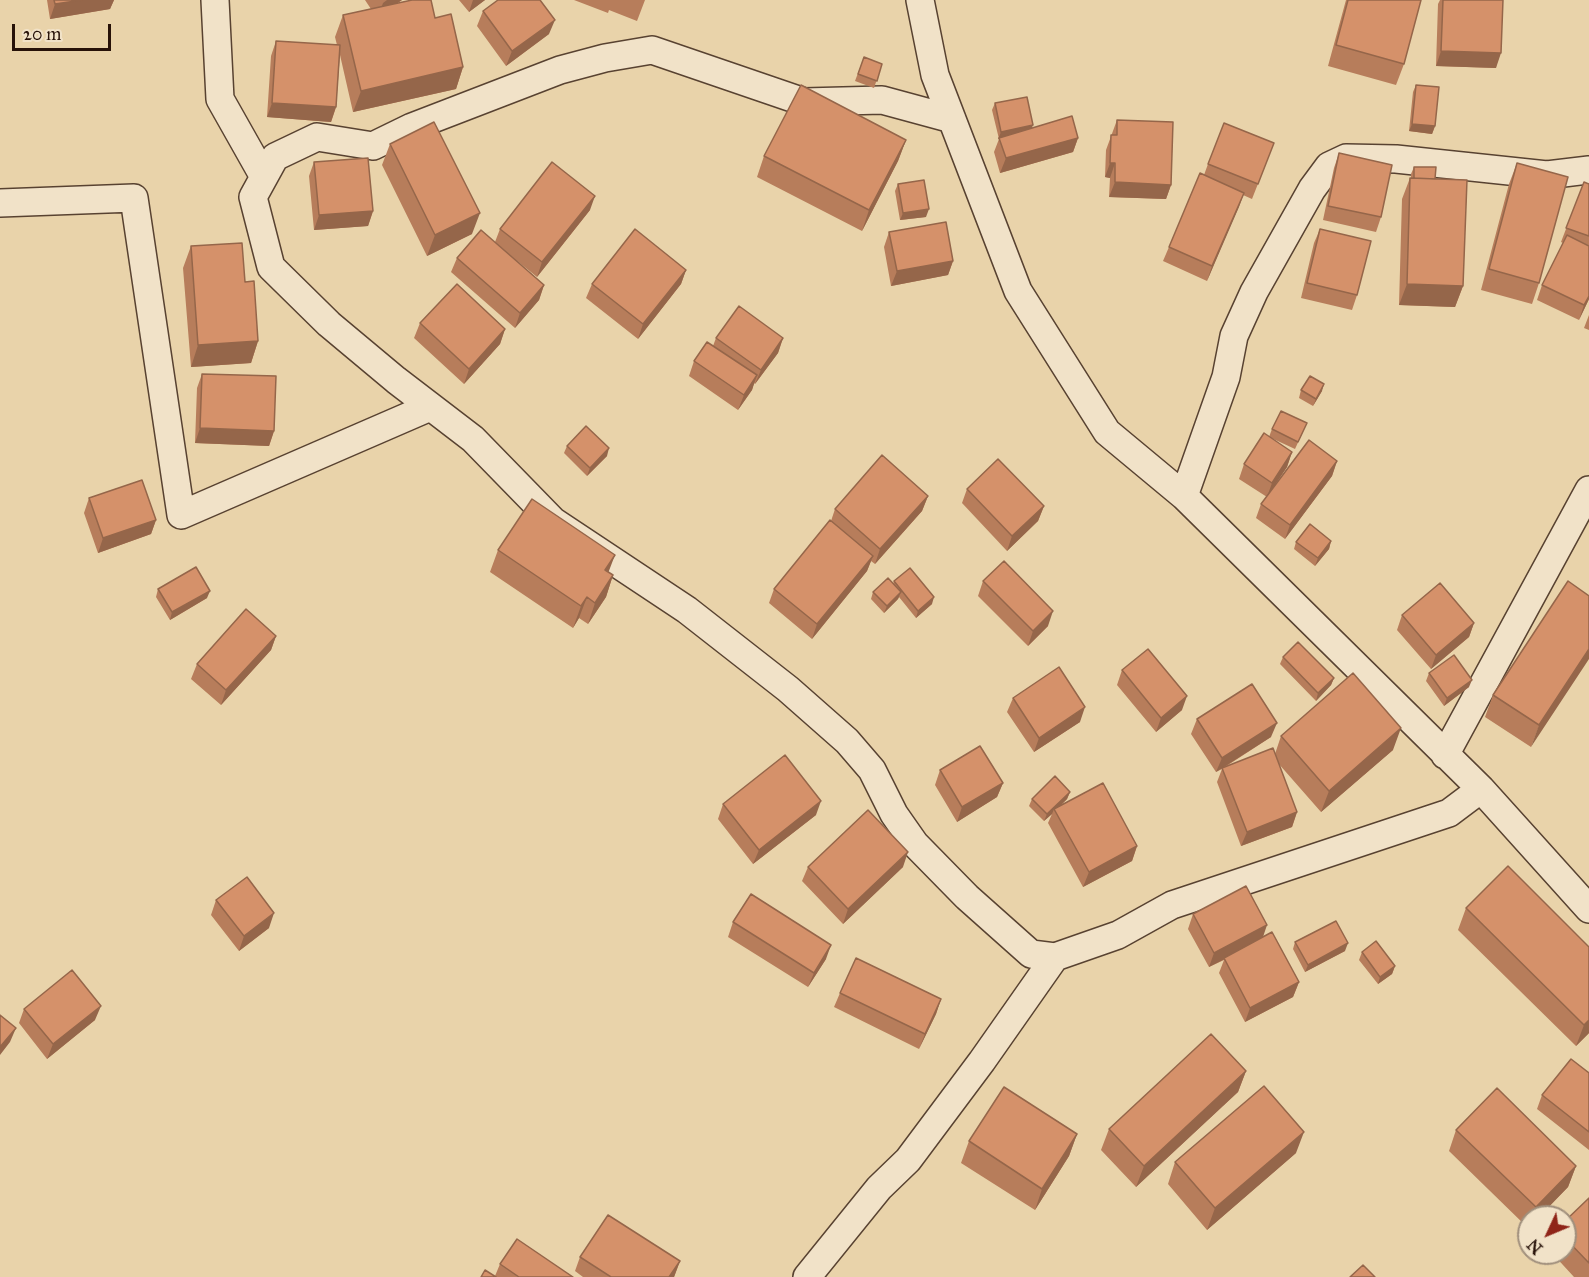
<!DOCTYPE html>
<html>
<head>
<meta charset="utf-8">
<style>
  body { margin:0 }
  #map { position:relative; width:1589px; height:1277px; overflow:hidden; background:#e9d3aa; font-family:"IM FELL Great Primer",serif }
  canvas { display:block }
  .north { position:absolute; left:1517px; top:1205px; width:60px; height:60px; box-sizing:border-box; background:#f1e2c8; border:2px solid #a08f7c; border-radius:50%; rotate:226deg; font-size:16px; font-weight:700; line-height:24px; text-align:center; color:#271209 }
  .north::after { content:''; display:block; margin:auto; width:21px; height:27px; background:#8f2418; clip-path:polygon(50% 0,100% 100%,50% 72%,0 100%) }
  .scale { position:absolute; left:12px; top:24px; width:99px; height:27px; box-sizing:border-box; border:3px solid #271209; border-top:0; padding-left:8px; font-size:18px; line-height:21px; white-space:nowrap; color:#271209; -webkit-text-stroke:4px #f1e2c8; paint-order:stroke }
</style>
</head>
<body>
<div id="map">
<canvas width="1589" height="1277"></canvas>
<div class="north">N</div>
<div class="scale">20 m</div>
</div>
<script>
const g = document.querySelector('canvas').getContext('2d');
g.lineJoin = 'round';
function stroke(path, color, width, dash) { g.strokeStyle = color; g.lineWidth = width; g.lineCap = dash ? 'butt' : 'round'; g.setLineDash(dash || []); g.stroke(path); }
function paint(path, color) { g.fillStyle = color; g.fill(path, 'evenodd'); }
const street = new Path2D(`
  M215,0l5,99 44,78
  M920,0l15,75 83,216 89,141 77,64 297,293 108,120
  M952,119l-70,-19 -78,2 -152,-52 -47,8 -45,12 -148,57 -39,19 -56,-9 -42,20 -22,40 18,70 58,57 67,56 77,59 80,82 134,89 101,79 59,52 25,29 22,44 21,30 52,53 64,57 24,3
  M0,203l134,-5 47,317 249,-108
  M1184,496l42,-119 8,-41 20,-44 58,-103 17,-23 17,-8 50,1 151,16 42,-5
  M1445,755l144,-265
  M807,1277l72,-89 29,-28 74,-99 73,-104 63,-22 54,-30 277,-92 32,-24`);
stroke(street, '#584231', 30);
stroke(street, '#f1e2c8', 27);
paint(new Path2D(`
  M47,0h67l-4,9 -60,10z
  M365,0h37l-5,3 38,15 28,49 -7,22 -103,23 -13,-57 -4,52 -5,15 -64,-5 4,-61 5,-15 61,4 -2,-8 8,-22 28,-6z
  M459,0h26l-16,12z
  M574,0h71l-8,21 -28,-11 -1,3z
  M1346,0h75l-17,64 -8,21 -68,-19z
  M1440,0h63l-7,68 -60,-2 2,-62z
  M483,11l66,23 -43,32 -29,-40z
  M864,57l18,7 -8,24 -19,-7z
  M1416,85l19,41 -3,8 -23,-3 4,-39z
  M995,103l37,25 46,10 -5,14 -73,21 -6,-21 5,-13 -7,-29z
  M1117,120l54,65 -5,14 -57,-2 1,-19 -5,-1 1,-27z
  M906,140l-8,21 -36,70 -105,-54 7,-21z
  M1274,143l-22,56 -9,-4 -36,86 -44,-20 6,-14 35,-72 4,-11z
  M390,144l82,90 -45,22 -45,-91z
  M1339,153l42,64 -5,15 -53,-12 11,-52z
  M314,162l59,49 -5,15 -54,4 -5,-54z
  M1517,163l22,120 -7,21 -51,-14 28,-106z
  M1414,167l21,12 28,107 -8,21 -56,-2 3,-106 8,-21h1v-4z
  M1584,182l5,2v115l-10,21 -42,-20 5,-15 21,-42 -2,-1z
  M898,184l28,33 -26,3 -5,-29z
  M590,210l-53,67 -21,-17 28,25 -5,15 -24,28 -64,-56 6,-14 38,-16 5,-13z
  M1320,229l37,66 -5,15 -51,-12 13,-55z
  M889,232l64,29 -5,14 -57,11 -7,-39z
  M191,246l67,95 -7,22 -60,4 -8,-99z
  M686,270l-5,14 -43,55 -52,-41 6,-14z
  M1589,315v15l-5,-2z
  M420,323l85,6 -5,15 -36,40 -50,-46z
  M716,338h67l-5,15 -23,31 -1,-1 -2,7 -14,20 -49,-34 5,-15 19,-15z
  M202,374l72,57 -5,15 -74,-3 2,-55z
  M1301,390l21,1 -9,15 -14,-8z
  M1307,423l-12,26 -26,-12 3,-8z
  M567,446l40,10 -20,20 -23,-23z
  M1292,452l-5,15 -15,22 65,-28 -5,15 -47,63 -29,-21 5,-14 6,-7 -28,-18 5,-15z
  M967,489l77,17 -6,15 -31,30 -45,-48z
  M928,496l-6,15 -47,53 -4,-3 -4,10 -55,68 -43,-36 5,-14 57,-68 4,-12z
  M89,498l67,22 -5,14 -53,19 -14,-40z
  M1331,541l-2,8 -14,17 -21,-17 2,-7z
  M498,550l110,22 5,3 -7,22 -18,27 -9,-6 -6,10 -83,-56z
  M894,581l38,23 -16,14 -17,-21 -1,2 -14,14 -13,-14 2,-7 20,-8z
  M983,581l65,45 -20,20 -50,-50z
  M158,589l49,9 -37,22 -14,-23z
  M1589,596l-58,151 -46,-30 8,-22z
  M1402,615l72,8 -5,14 -38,32 -34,-39z
  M276,636l-5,14 -50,55 -30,-26 6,-15z
  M1283,657l51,21 -3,7 -15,16 -36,-37z
  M1122,670l60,40 -26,22 -39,-47z
  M1429,673l40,14 -25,19 -18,-25z
  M1013,698l67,24 -46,30 -27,-40z
  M1197,719l74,18 -46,30 50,-13 6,-18 112,14 -72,62 -43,-49 19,49 -5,15 -51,19 -24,-64 5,-13 -6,3 -25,-38z
  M940,770l63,13 -6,14 -40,25 -22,-37z
  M1070,792l-3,7 -6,6 76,41 -5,15 -49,26 -35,-64 4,-9 -8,7 -15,-15 3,-7z
  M723,804l93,11 -63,49 -35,-45z
  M808,867h95l-60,57 -41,-43z
  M216,900l53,28 -30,23 -28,-36z
  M1466,908l123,39v86l-13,13 -118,-116z
  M1193,914l70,24 36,44 -6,15 -48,25 -26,-49 5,-13 -15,7 -21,-38z
  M733,922l93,37 -18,28 -80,-50z
  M1295,942l50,9 -40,21 -12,-23z
  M1362,952l33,14 -3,8 -14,10 -19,-24z
  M840,993l101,6 -5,15 -17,35 -85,-42z
  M24,1009l71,11 -48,39 -28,-36z
  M1246,1071l-8,21 -102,95 -35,-37 8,-21z
  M1589,1073v77l-52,-41 5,-14z
  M1456,1130l120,36 -8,21 -29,30h-10v10l-1,1 -79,-77z
  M1077,1134l-8,22 -34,54 -74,-47 8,-22z
  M1296,1153l-89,77 -39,-46 7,-22z
  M1589,1198v79h-15l-22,-24h13v-32z
  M580,1257l100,4 -6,16h-91l-8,-6z
  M500,1264l73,13h-92l14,-1z`), '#b77d5b');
paint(new Path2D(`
  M82,0h32l-4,9 -60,10 5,-15z
  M387,0h15l-24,17 5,-14z
  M473,0h12l-16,12z
  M555,20l-6,14 -43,32 6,-15z
  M1441,51l60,2 -5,15 -60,-2z
  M463,67l-7,22 -103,23 8,-21z
  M272,103l64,4 -5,15 -64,-5z
  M1412,124l23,2 -3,8 -23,-3z
  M1033,125l-3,8 -32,6 3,-7z
  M1078,138l-5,14 -73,21 6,-15z
  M906,140l-8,21 -36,70 7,-21z
  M1110,163h5l-5,15 -5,-1z
  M1115,182l56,3 -5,14 -57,-2z
  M1244,193l-5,14 -32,74 5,-15z
  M595,196l-5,14 -53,67 5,-15z
  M929,209l-3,8 -26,3 3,-7z
  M373,211l-5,15 -54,4 5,-15z
  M480,213l-8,21 -45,22 8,-21z
  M953,261l-5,14 -57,11 6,-15z
  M686,270l-5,14 -43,55 5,-15z
  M1407,284l56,2 -8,21 -56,-2z
  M544,285l-5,15 -24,28 5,-15z
  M1589,296v3l-10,21 5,-15z
  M505,329l-5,15 -36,40 5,-15z
  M783,338l-5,15 -23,31 6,-14z
  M258,341l-7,22 -60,4 7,-22z
  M757,375l-5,15 -14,20 6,-15z
  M1324,384l-2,7 -9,15 3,-7z
  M200,428l74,3 -5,15 -74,-3z
  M609,448l-2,8 -20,20 3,-8z
  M1292,452l-5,15 -20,30 5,-14z
  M1337,461l-5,15 -47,63 5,-14z
  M928,496l-6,15 -47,53 5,-15z
  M1044,506l-6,15 -31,30 5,-15z
  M156,520l-5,14 -53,19 5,-15z
  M1331,541l-2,8 -14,17 3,-8z
  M615,555l-8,21 -2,-6z
  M873,556l-6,15 -55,68 5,-15z
  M613,575l-7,22 -18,27 7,-21z
  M210,591l-3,7 -37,22 2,-8z
  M901,592l-3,7 -14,14 3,-7z
  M587,597l-8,21 -6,10 8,-22z
  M934,597l-2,7 -16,14 2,-7z
  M1053,611l-5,15 -20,20 5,-15z
  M1474,623l-5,14 -38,32 5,-14z
  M276,636l-5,14 -50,55 5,-15z
  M1589,649v10l-58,88 8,-22z
  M1334,678l-3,7 -15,16 2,-8z
  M1472,680l-3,7 -25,19 3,-8z
  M1187,696l-5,14 -26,22 5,-14z
  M1085,707l-5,15 -46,30 5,-14z
  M1277,723l-6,14 -55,35 6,-14z
  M1401,728l-8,22 -72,62 8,-21z
  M1003,783l-6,14 -40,25 5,-15z
  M1070,792l-3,7 -12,12 -1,-2 -2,5 -8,7 3,-7z
  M821,801l-5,14 -63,49 6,-14z
  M1297,812l-5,15 -51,19 6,-14z
  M1137,846l-5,15 -49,26 6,-15z
  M908,852l-5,15 -60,57 5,-15z
  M274,913l-5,15 -30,23 5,-15z
  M1267,925l-5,15 -53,27 5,-14z
  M1348,943l-3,8 -40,21 3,-7z
  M831,945l-5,14 -18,28 6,-14z
  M1395,966l-3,8 -14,10 2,-7z
  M1299,982l-6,15 -48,25 5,-14z
  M941,999l-5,15 -17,35 6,-15z
  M101,1006l-6,14 -48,39 6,-15z
  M1589,1020v13l-13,13 8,-21z
  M16,1028l-6,14 -10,13v-8z
  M1246,1071l-8,21 -102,95 8,-21z
  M1304,1132l-8,21 -89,77 8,-22z
  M1077,1134l-8,22 -34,54 7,-21z
  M1576,1166l-8,21 -29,30h-7l4,-10z
  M680,1261l-6,16h-5z`), '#95664a');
const building = new Path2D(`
  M54,0h28l-27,4z
  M412,0h19l4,18 16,-4 12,53 -102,24 -18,-76z
  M498,0h42l15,20 -43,31 -29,-40z
  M1348,0h73l-17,64 -68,-19z
  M1443,0h60l-2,53 -60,-2z
  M276,41l64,4 -4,62 -64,-4z
  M864,57l18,7 -5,17 -19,-7z
  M801,85l105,55 -37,70 -105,-54z
  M1416,85l23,2 -4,39 -23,-2z
  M1027,97l6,28 -32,7 -6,-29z
  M1072,116l6,22 -72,20 -7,-20z
  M1117,120l56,2 -2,63 -56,-3v-19h-5l1,-28h6z
  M434,122l46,91 -45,22 -45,-91z
  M1224,123l50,20 -16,41 -50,-20z
  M1339,153l53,12 -11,52 -53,-11z
  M368,158l5,53 -54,4 -5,-53z
  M552,162l43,34 -53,66 -42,-33z
  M1517,163l51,14 -29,106 -50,-14z
  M1414,167h22l-1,12 -21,-1z
  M1200,173l44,20 -32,73 -43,-19z
  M1410,178l57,2 -4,106 -56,-2z
  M924,180l5,29 -26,4 -5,-29z
  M1584,182l5,2v52l-23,-8z
  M946,222l7,39 -56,10 -8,-39z
  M635,229l51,41 -43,54 -51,-40z
  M1320,229l51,12 -14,54 -50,-12z
  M481,230l63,55 -24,28 -63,-55z
  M1567,235l22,11v50l-5,9 -42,-20z
  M242,243l3,39 9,-1 4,60 -60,4 -7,-99z
  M457,284l48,45 -36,40 -49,-46z
  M739,306l44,32 -22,32 -45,-32z
  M707,342l50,33 -13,20 -50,-34z
  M202,374l74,2 -2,55 -74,-3z
  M1310,376l14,8 -8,15 -15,-9z
  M1281,411l26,12 -9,19 -26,-13z
  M586,426l23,22 -19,20 -23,-22z
  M1264,433l28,19 -20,31 -28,-19z
  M1309,440l28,21 -47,64 -29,-21z
  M882,455l46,41 -48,53 -45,-40z
  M998,459l46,47 -32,30 -45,-47z
  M142,480l14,40 -53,18 -14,-40z
  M532,499l83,56 -10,15 8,5 -18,28 -8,-6 -6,9 -83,-56z
  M830,520l43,36 -56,68 -43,-35z
  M1310,524l21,17 -13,17 -22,-16z
  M1004,561l49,50 -20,20 -50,-50z
  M196,567l14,24 -38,21 -14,-23z
  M910,568l24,29 -16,14 -24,-30z
  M888,578l13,14 -14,14 -14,-14z
  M1568,581l21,15v53l-50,76 -46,-30z
  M1440,583l34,40 -38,32 -34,-40z
  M246,609l30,27 -50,54 -29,-26z
  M1298,642l36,36 -16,15 -35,-36z
  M1148,649l39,47 -26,22 -39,-48z
  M1454,655l18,25 -25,18 -18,-25z
  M1059,667l26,40 -46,31 -26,-40z
  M1353,673l48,55 -72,63 -48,-55z
  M1252,684l25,39 -55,35 -25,-39z
  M980,746l23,37 -41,24 -22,-37z
  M1273,748l24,64 -50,20 -25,-64z
  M785,755l36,46 -62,49 -36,-46z
  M1055,776l15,16 -23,22 -15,-15z
  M1103,783l34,63 -48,26 -35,-63z
  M868,810l40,42 -60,57 -40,-42z
  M1508,866l81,81v73l-5,5 -118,-117z
  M247,877l27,36 -30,23 -28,-36z
  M1246,886l21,39 -53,28 -21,-39z
  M751,894l80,51 -17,28 -81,-51z
  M1336,921l12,22 -40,22 -13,-23z
  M1272,932l27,50 -49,26 -26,-50z
  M1376,941l19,25 -15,11 -18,-25z
  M856,958l85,41 -16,35 -85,-41z
  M72,970l29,36 -48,38 -29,-35z
  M0,1015l16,13 -16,19z
  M1211,1034l35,37 -102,95 -35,-37z
  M1571,1059l18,14v59l-47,-37z
  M1264,1086l40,46 -89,76 -40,-46z
  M1004,1087l73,47 -35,55 -73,-48z
  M1497,1088l79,78 -40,41 -80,-77z
  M1589,1198v65l-24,-25v-17z
  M608,1215l72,46 -11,16h-58l-31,-20z
  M517,1239l56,38h-54l-19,-13z
  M1363,1265l12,12h-25z
  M485,1270l11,7h-15z`);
paint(building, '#d5916a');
stroke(building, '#95664a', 1.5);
</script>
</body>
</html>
